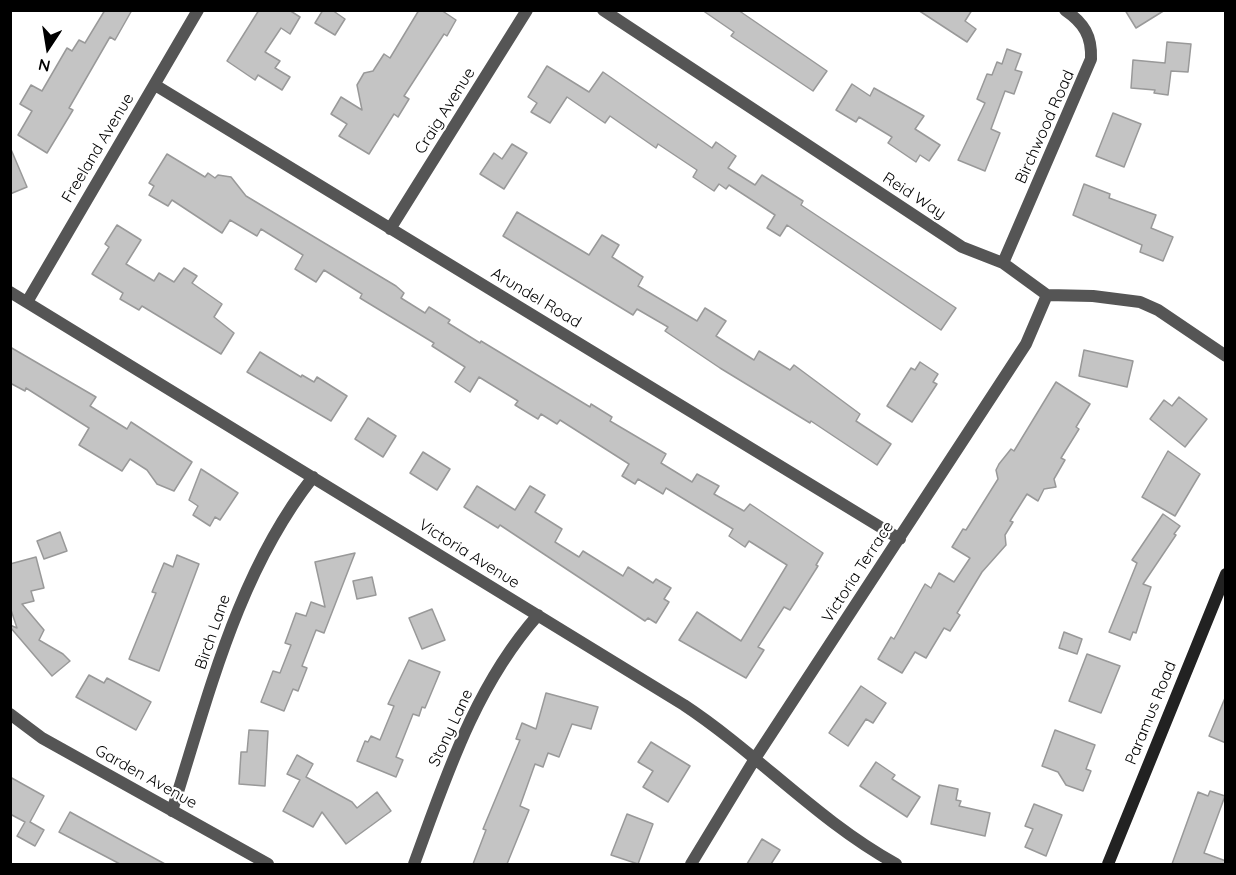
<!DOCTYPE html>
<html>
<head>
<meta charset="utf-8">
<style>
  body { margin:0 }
  #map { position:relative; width:1236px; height:875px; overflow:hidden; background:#fff; font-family:Quicksand,sans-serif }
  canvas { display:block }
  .frame { position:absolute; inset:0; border:12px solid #000; pointer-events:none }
  .north { position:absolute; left:18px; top:18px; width:60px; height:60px; -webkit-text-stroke:4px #fff; paint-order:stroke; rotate:192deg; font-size:16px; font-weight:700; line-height:24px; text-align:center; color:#000 }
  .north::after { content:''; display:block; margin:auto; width:21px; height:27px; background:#000; clip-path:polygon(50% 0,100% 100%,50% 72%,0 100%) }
</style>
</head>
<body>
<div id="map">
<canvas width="1236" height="875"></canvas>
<div class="frame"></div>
<div class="north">N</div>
</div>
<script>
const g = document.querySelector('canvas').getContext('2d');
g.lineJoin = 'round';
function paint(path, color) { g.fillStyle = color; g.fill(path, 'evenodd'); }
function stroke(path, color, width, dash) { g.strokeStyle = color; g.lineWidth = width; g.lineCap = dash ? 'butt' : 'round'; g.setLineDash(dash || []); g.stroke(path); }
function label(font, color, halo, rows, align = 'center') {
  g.font = font + ' Quicksand,sans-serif'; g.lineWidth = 4.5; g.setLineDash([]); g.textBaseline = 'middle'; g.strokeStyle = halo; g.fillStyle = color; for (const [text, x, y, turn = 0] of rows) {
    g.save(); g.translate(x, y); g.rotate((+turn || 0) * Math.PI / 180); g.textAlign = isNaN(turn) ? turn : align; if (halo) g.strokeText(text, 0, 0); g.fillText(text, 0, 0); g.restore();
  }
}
const building = new Path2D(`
  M105,10h27l-17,30 -5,-3 -41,71 4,2 -26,43 -29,-18 14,-24 -12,-7 11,-19 11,6 25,-43 5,3 7,-11 6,3z
  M259,10h30l11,7 -10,17 -9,-6 -16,24 15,9 -5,7 15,9 -8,13 -24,-15 -3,5 -28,-19z
  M323,10h9l13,9 -10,16 -20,-12z
  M419,10h22l15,10 -9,16 -3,-2 -40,62 5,3 -11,18 -4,-3 -25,40 -30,-18 8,-12 -16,-10 10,-17 21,13 -5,-25 7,-12 9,-2 11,-17 6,4z
  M702,10h36l89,61 -14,20 -82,-55 3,-4z
  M918,10h54l-7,11 11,8 -9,13z
  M1125,10h40l-29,18z
  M1167,42l24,2 -3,28 -17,-1 -3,24 -14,-2 1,-3 -24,-2 2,-28 32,3z
  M1007,49l14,5 -6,16 7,2 -8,22 -9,-3 -14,38 9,4 -15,38 -27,-11 27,-57 -8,-4 10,-25 5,1 5,-13 5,2z
  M547,66l42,26 14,-20 109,76 4,-6 20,14 -8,12 27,17 7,-10 41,26 -2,4 155,103 -15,22 -154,-105 -7,11 -13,-8 8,-13 -46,-30 -3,4 -7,-5 -5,7 -21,-14 4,-7 -39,-26 -2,4 -46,-32 -5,7 -38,-26 -17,26 -19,-11 6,-9 -9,-6z
  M852,84l18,12 4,-8 50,28 -9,13 25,16 -11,16 -9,-6 -4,7 -28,-19 4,-6 -33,-20 -3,5 -20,-12z
  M1113,113l28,11 -17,43 -28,-11z
  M512,144l15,9 -23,36 -24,-15 14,-21 8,6z
  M10,147l17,40 -17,7z
  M167,154l38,23 3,-4 7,5 3,-3 13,2 15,19 150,90 8,7 -3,5 24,15 4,-6 21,13 -2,3 32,20 1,-2 109,66 1,-3 21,13 -2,4 56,33 -5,9 31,19 5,-8 22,12 -5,8 30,17 6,-7 73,49 -7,12 2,1 -28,44 -6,-3 -26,40 6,3 -18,28 -67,-38 18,-28 44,29 46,-76 -38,-24 -4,6 -16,-11 4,-7 -67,-41 -3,6 -25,-15 -3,5 -13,-8 7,-12 -69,-44 -3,4 -16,-10 -3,5 -23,-14 3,-4 -39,-24 -9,15 -15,-10 10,-15 -33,-21 2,-3 -74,-45 2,-4 -38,-24 -8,12 -21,-13 8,-14 -42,-26 -4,7 -27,-16 -8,13 -50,-33 -4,6 -19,-11 5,-9 -5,-3z
  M1084,184l26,10 -1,4 47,17 -5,13 22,9 -10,24 -23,-9 2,-7 -69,-30z
  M517,212l72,43 13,-20 17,10 -7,12 31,20 -5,9 59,35 8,-13 21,13 -10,15 38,24 5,-9 31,19 4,-5 66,49 -4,7 35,23 -14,21 -66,-44 -1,2 -90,-55 -55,-37 3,-4 -31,-18 -4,6 -130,-79z
  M117,225l24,15 -15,24 28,17 5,-8 15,9 10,-14 13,8 -5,7 30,21 -8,13 20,16 -13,21 -79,-48 -3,4 -19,-11 3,-6 -31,-19 17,-27 -4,-3z
  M10,347l86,50 -6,9 37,23 4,-7 61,40 -18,29 -17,-7 -10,-14 -17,-11 -8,12 -43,-26 10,-17 -63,-40 -1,3 -15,-8z
  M1084,350l49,11 -6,26 -48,-11z
  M260,352l41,25 1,-2 12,7 3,-5 30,19 -16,25 -84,-49z
  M920,362l18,12 -5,8 4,2 -25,38 -25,-16 24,-38 4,2z
  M1056,382l34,22 -14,23 3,2 -18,29 4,2 -11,19 2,8 -12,2 -6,12 -11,-7 -17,27 3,1 -8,13 1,10 -24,27 -25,41 3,2 -10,16 -6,-3 -18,30 -11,-6 -13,21 -24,-14 13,-22 3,2 31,-55 6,4 8,-15 15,9 16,-24 -18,-11 11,-18 3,1 32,-51 -2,-9 3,-6 12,-15 3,2z
  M1179,397l28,22 -22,28 -35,-28 14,-19 8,6z
  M368,418l28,18 -13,21 -28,-18z
  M1168,451l32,23 -25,42 -33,-19z
  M423,452l27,17 -13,21 -27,-17z
  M201,469l37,24 -18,27 -5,-3 -5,9 -17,-11 5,-9 -9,-6z
  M477,486l38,24 15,-24 15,9 -10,17 27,17 -7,13 24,15 4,-6 40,25 5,-9 25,16 3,-4 15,9 -7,11 5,3 -13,21 -8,-5 -3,3 -145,-96 -2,3 -34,-21z
  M1163,514l17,12 -6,8 2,1 -33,49 8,3 -15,46 -3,-1 -3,8 -21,-8 28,-69 -5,-3z
  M60,532l7,19 -23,8 -7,-18z
  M355,553l-31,80 -8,-3 -14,36 5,2 -9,23 -5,-2 -9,22 -23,-9 12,-31 7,2 11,-28 -6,-2 11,-30 10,3 5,-14 14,5 -10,-45z
  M177,555l22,9 -40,107 -30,-12 27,-66 -4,-1 12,-29 9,4z
  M36,557l8,31 -13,3 3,10 -12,3 22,26 -5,10 24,14 7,7 -18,15 -42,-49v-2l7,3 -7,-21v-43z
  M372,577l4,18 -19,4 -4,-18z
  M432,609l13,31 -23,9 -13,-31z
  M1064,632l18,7 -5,15 -18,-6z
  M1087,654l33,12 -19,47 -32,-12z
  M409,660l31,12 -15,36 -3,-1 -3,9 -6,-2 -17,43 7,3 -7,17 -39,-16 8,-20 3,1 3,-6 9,4 14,-34 -6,-2z
  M89,675l15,8 3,-5 44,24 -15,28 -60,-33z
  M861,686l25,17 -13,20 -7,-4 -18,27 -19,-13z
  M546,693l52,14 -7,22 -19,-5 -13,33 -11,-4 -5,14 -8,-3 -15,42 9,4 -22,54h-34l13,-34 -3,-1 37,-89 -4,-1 6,-16 14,6z
  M1225,698h1v45l-17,-7z
  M249,730l19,1 -3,55 -26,-2 2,-32h6z
  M1055,730l40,15 -9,24 5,2 -8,20 -17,-6 -8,-13 -16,-6z
  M651,742l39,24 -22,36 -25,-15 10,-16 -15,-9z
  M297,755l16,9 -7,13 46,25 5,6 20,-16 14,19 -45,33 -24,-32 -9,15 -30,-16 17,-31 -13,-6z
  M876,762l19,13 -3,4 28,18 -13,20 -47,-31z
  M10,777l34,19 -14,26 14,8 -9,16 -18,-10 8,-14 -15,-8z
  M939,785l19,4 -2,11 5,1 -2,5 31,7 -5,23 -54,-12z
  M1210,791l15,5 -21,57 22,8v3h-54l26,-72 10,4z
  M1034,804l28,11 -16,41 -21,-9 8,-18 -8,-3z
  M70,812l60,33 35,19h-45l-61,-32z
  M627,814l26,10 -15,40 -27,-9z
  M762,839l18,11 -9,14h-24z`);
paint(building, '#c4c4c4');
stroke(building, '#999', 1.5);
stroke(new Path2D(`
  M603,10l359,237 41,16 44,32 46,1 47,6 18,8 68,46
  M155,85l745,454
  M390,229l137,-219
  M1003,263l88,-204c1,-23 -7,-36 -26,-49
  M10,292l674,413c74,49 134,116 212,159
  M27,302l171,-292
  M10,714l32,24 226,126
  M172,811c37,-116 65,-237 141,-334
  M414,864c32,-87 61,-178 124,-249
  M691,864l65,-107 270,-413 21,-49`), '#555', 12);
stroke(new Path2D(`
  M1108,864l118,-290`), '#222', 12);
label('16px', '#000', '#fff', [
  ["Craig Avenue",445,111,-58],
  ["Birchwood Road",1045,127,-66],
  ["Freeland Avenue",98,148,-59],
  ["Reid Way",914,196,33],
  ["Arundel Road",536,298,31],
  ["Victoria Avenue",469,554,32],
  ["Victoria Terrace",858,572,-57],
  ["Birch Lane",213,632,-71],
  ["Paramus Road",1151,713,-68],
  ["Stony Lane",451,728,-65],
  ["Garden Avenue",146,777,29]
]);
</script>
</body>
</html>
